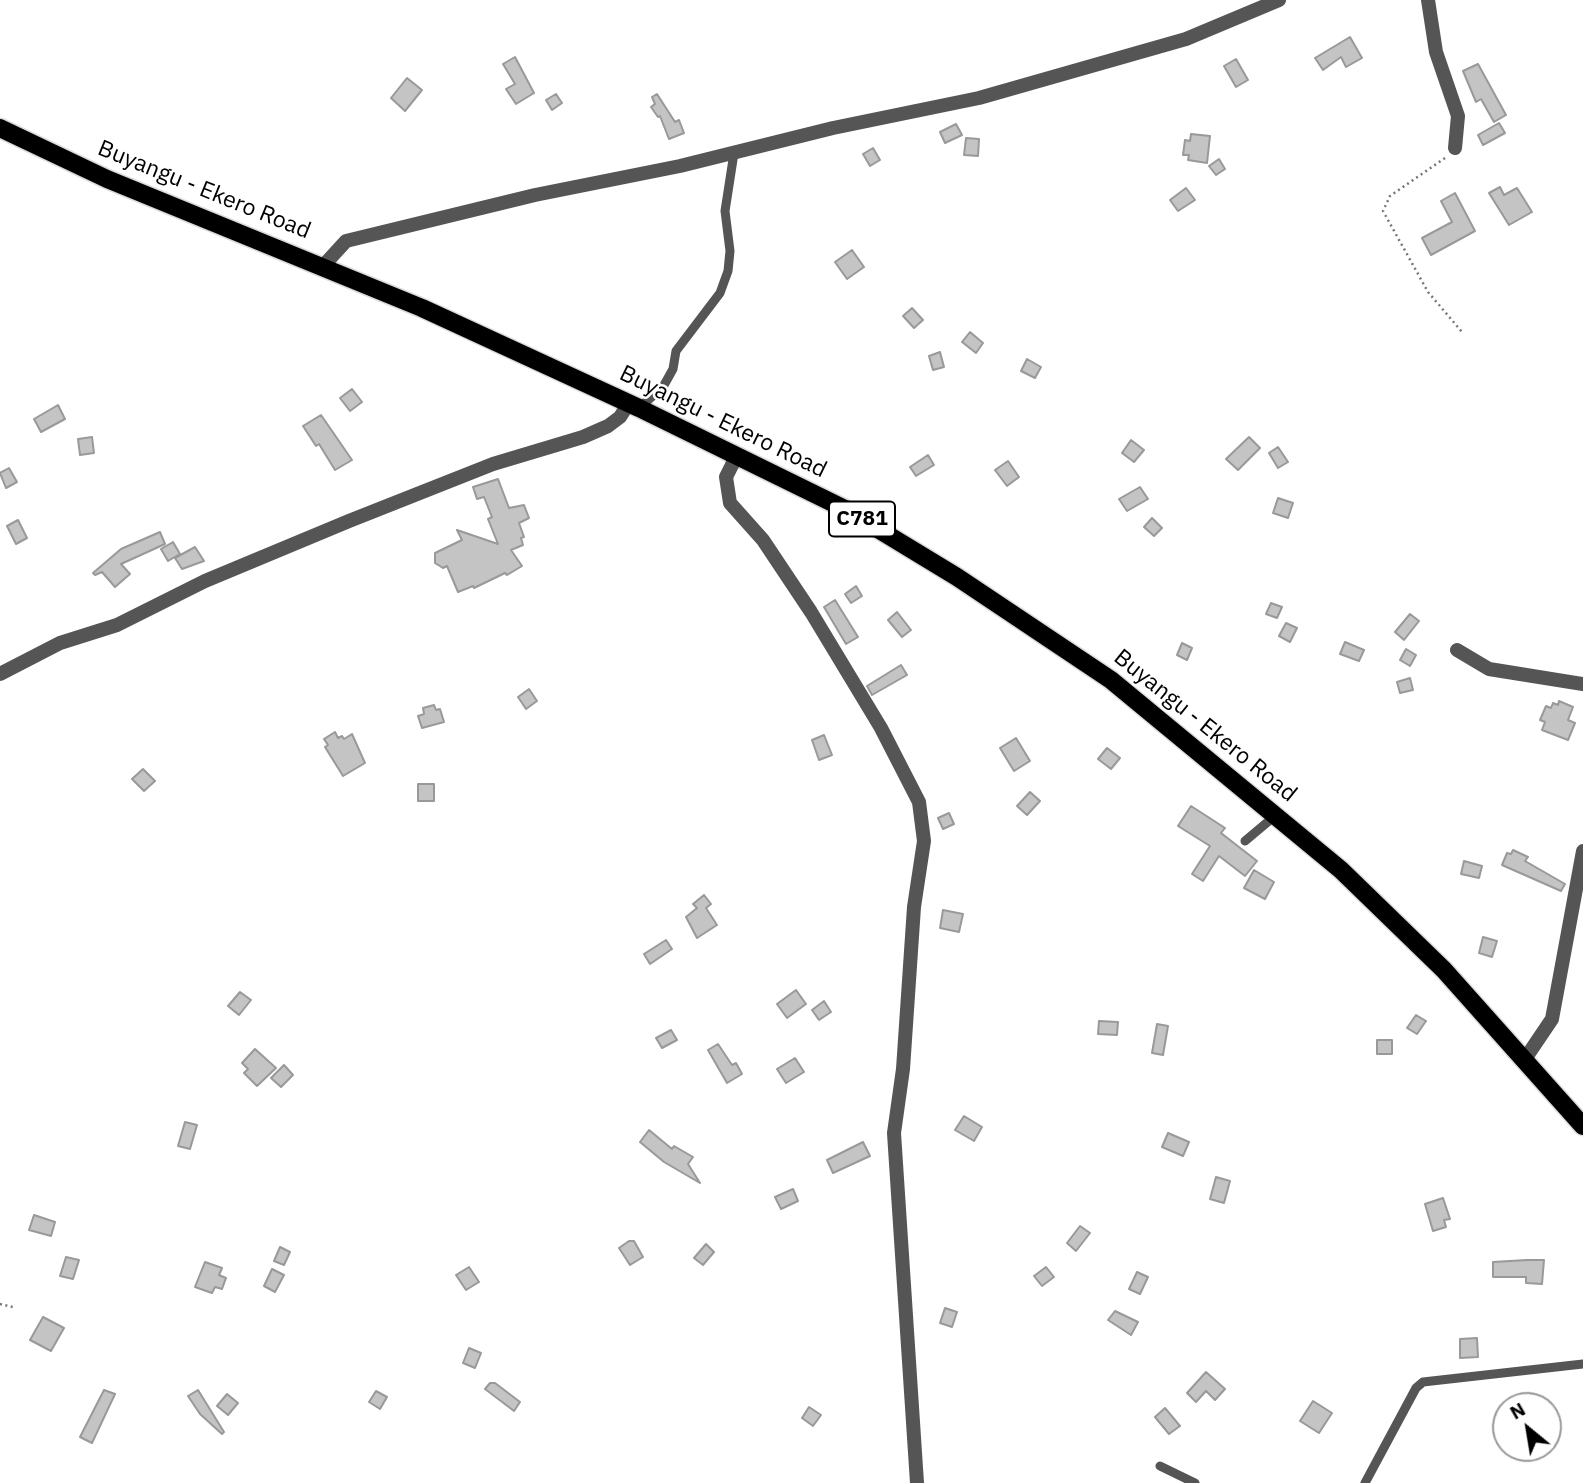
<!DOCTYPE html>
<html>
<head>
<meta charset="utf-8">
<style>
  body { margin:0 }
  #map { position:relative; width:1583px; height:1483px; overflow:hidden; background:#fff; font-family:"IBM Plex Sans",sans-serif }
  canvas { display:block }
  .north { position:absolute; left:1492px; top:1392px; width:70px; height:70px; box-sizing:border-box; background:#fff; border:2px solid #999; border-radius:50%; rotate:330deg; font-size:19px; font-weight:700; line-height:28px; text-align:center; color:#000 }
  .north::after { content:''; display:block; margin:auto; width:24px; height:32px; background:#000; clip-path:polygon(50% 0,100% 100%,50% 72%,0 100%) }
</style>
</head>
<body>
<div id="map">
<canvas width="1583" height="1483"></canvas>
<div class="north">N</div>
</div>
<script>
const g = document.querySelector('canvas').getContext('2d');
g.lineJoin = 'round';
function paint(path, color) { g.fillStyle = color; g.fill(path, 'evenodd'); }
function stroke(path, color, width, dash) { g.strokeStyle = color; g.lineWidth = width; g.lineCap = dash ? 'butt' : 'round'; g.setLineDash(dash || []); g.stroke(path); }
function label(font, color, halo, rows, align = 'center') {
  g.font = font + ' "IBM Plex Sans",sans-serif'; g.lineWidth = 5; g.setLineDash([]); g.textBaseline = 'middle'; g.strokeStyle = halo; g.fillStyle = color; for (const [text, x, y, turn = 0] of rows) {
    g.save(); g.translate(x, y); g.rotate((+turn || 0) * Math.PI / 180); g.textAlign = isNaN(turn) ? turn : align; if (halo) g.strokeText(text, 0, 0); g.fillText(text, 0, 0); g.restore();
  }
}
const building = new Path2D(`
  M1350,37l12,21 -16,9 -5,-10 -18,13 -8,-12z
  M515,57l19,36 -18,11 -10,-15 9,-5 -12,-20z
  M1236,59l12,21 -12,7 -12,-21z
  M1478,64l28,51 -12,7 -13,-23 -5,3 -13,-31z
  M407,78l15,12 -17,21 -14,-13z
  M556,94l6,9 -10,7 -6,-10z
  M657,94l18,28 4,-2 5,13 -15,6 -9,-23 -2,1 -7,-10 4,-3 -3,-7z
  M1499,123l6,10 -22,12 -5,-10z
  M956,124l6,11 -17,8 -5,-11z
  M1191,134l19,2 -3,27 -19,-3 1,-5h-6l2,-15 5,1z
  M966,138l13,1 -1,17 -14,-1z
  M873,148l7,12 -10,6 -7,-12z
  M1219,159l6,10 -9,6 -7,-9z
  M1500,187l4,8 13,-7 15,24 -23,13 -20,-32z
  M1186,188l9,12 -17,11 -8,-11z
  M1455,193l20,38 -44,24 -9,-17 30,-16 -11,-21z
  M852,250l12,17 -17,12 -12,-17z
  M912,308l11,12 -9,8 -11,-12z
  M970,332l13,11 -7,10 -14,-11z
  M940,352l4,15 -11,3 -4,-14z
  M1027,359l14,8 -6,11 -14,-7z
  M352,389l10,13 -12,9 -10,-13z
  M58,405l7,14 -24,13 -7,-13z
  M321,415l31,45 -17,10 -16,-26 -3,2 -13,-20z
  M92,437l2,16 -14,2 -2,-16z
  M1249,437l11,11 -22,22 -12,-11z
  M1131,440l13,10 -10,12 -12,-9z
  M1278,447l10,15 -10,6 -9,-15z
  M928,455l6,10 -18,11 -6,-9z
  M1008,461l11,16 -12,9 -12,-16z
  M9,468l8,14 -11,6 -6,-15z
  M498,479l11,29 15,-3 5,13 -10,5 5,14 -3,1 2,7 -12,5 11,16 -15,9 -2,-2 -31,15 -1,-2 -15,6 -11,-26 -4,2 -8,-5v-10l27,-13 -5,-10 41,14 -10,-25 4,-2 -8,-20 -7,2 -4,-12z
  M1140,487l8,12 -21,12 -8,-12z
  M1278,498l15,5 -5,15 -15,-5z
  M1152,518l10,10 -8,8 -10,-9z
  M18,520l9,18 -11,6 -9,-18z
  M160,532l5,12 -44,20 9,10 -15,13 -13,-15 -7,3 -2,-2 28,-24z
  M173,542l7,12 -12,7 -7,-12z
  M195,547l9,14 -22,8 -7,-11z
  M856,586l6,10 -11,7 -6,-9z
  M835,600l23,37 -12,7 -22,-37z
  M1271,603l11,4 -5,11 -11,-4z
  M897,612l14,18 -9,7 -14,-17z
  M1410,614l9,7 -15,19 -9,-8z
  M1286,623l11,5 -7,14 -11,-6z
  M1345,642l19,8 -5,11 -19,-7z
  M1182,643l10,5 -5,12 -10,-5z
  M1406,649l10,6 -6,11 -10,-6z
  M901,665l6,10 -35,20 -5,-9z
  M1410,678l3,12 -13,3 -3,-11z
  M529,689l8,12 -11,8 -8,-12z
  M1559,701l14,6 -5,13 7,3 -7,17 -26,-10 3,-8 -5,-2 6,-14 5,2 2,-5 5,2z
  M434,705l2,5 4,-1 4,13 -22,6 -4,-12 6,-2 -1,-6z
  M335,732l3,6 4,-2 2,3 8,-5 13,29 -22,13 -18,-29 3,-2 -4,-6z
  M824,735l8,20 -13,5 -7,-20z
  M1016,738l14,23 -16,10 -14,-23z
  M1107,748l13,10 -9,11 -13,-10z
  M143,769l12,12 -11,10 -12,-12z
  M418,784h16v17h-16z
  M1030,792l10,9 -13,14 -10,-9z
  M1191,806l34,22 -4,5 36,28 -12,15 -26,-20 -16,25 -11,-7 18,-28 -32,-20z
  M949,813l5,11 -11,5 -5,-11z
  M1513,850l15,7 -3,4 40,23 -4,7 -59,-26 5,-12 4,1z
  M1464,861l18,5 -3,12 -18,-4z
  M1254,870l20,12 -9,17 -21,-11z
  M704,895l7,9 -5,4 11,17 -20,13 -11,-21 11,-9 -4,-4z
  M943,910l20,4 -4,18 -19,-4z
  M1483,937l14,4 -5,16 -13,-4z
  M666,940l6,9 -22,15 -6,-10z
  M796,990l10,14 -19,14 -10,-14z
  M240,992l11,8 -12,15 -11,-9z
  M824,1001l7,11 -12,8 -7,-10z
  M1416,1015l10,6 -9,13 -10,-6z
  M1099,1021l19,1 -1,13 -19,-1z
  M1157,1024l11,2 -5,29 -11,-2z
  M671,1030l6,10 -15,8 -6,-10z
  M1377,1040h15v14h-15z
  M718,1044l14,21 4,-2 6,11 -15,9 -19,-33z
  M255,1049l21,19 -19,18 -13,-13 4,-4 -6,-6z
  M795,1058l9,14 -18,11 -9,-14z
  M284,1065l9,10 -12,12 -10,-9z
  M964,1116l18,11 -8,14 -19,-11z
  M185,1122l12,3 -7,24 -12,-3z
  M649,1130l23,19 2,-3 19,11 -5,7 12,19 -36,-21 -24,-20z
  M1168,1133l21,9 -6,14 -21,-9z
  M863,1142l7,14 -37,17 -6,-13z
  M1216,1177l14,4 -6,22 -14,-4z
  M793,1189l5,12 -17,8 -6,-12z
  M1443,1198l7,21 -6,1 2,7 -13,4 -8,-27z
  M34,1215l21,7 -4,14 -22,-6z
  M1080,1226l10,7 -14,18 -9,-8z
  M629,1241h5l9,16 -13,8 -11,-17z
  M706,1244l8,8 -11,13 -9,-7z
  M280,1247l10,5 -6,13 -10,-4z
  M66,1257l13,3 -6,19 -13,-3z
  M1527,1260h17l-2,24 -16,-1v-6h-33v-15z
  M205,1262l17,6 -3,7 7,3 -4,11 -7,-2 -3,6 -17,-6z
  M469,1267l10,15 -13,8 -10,-15z
  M1046,1267l8,10 -12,9 -8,-10z
  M272,1269l12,6 -9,17 -11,-6z
  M1137,1272l11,5 -8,17 -11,-5z
  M945,1308l12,4 -5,15 -12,-4z
  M1115,1311l23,11 -7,13 -23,-15z
  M43,1317l21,11 -13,23 -21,-11z
  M1477,1338l1,19 -18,1v-19z
  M469,1348l12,5 -6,15 -12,-5z
  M1206,1372l19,17 -10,11 -9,-9 -10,11 -9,-9z
  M490,1383h5l25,19 -6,9 -29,-22z
  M104,1390l11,4 -23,49 -12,-6z
  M198,1390l26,42 -2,2 -22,-20 -12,-18z
  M376,1391l11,6 -7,12 -11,-7z
  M227,1394l11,9 -10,12 -11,-9z
  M1313,1401l19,12 -13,20 -19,-12z
  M809,1407l12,8 -8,11 -11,-8z
  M1165,1408l15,18 -11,8 -14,-17z`);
paint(building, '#c4c4c4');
stroke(building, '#999', 2);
const primary = new Path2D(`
  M0,128l107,51 315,129 217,100 206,101 112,68 154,103 230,190 103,100 139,156`);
stroke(primary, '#dbdbdb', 21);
stroke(new Path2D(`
  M1445,158l-55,38 -7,15 45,81 34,40
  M0,1304l13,3`), '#777', 2.5, [2, 3.5]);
stroke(new Path2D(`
  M639,408l24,-21 10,-18 3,-18 44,-58 8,-22 2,-20 -5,-40 9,-58
  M1245,841l31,-26
  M1160,1466l35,17
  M1365,1483l51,-95 7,-6 160,-18`), '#555', 9);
stroke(new Path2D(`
  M1428,0l8,52 22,64 -3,32
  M324,265l22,-24 189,-46 145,-29 153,-38 146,-30 207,-59 93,-39
  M737,455l-11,22 4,26 33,37 48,72 70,116 38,74 5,39 -10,66 -11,162 -9,64 23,350
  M1457,650l32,19 94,15
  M0,674l60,-31 57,-18 88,-44 144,-60 144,-57 90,-27 25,-11 12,-9 9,-14
  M1525,1059l27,-40 31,-168`), '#555', 14);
stroke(primary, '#000', 18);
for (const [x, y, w] of [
  [862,519,66]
]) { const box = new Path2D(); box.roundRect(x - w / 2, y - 17.5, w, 35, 5); g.fillStyle = '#fff'; g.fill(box); stroke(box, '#000', 2); }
label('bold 21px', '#000', null, [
  ["C781",862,519]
]);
label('23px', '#000', '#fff', [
  ["Buyangu - Ekero Road",204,190,22],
  ["Buyangu - Ekero Road",723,422,26],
  ["Buyangu - Ekero Road",1205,726,39]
]);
</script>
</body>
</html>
